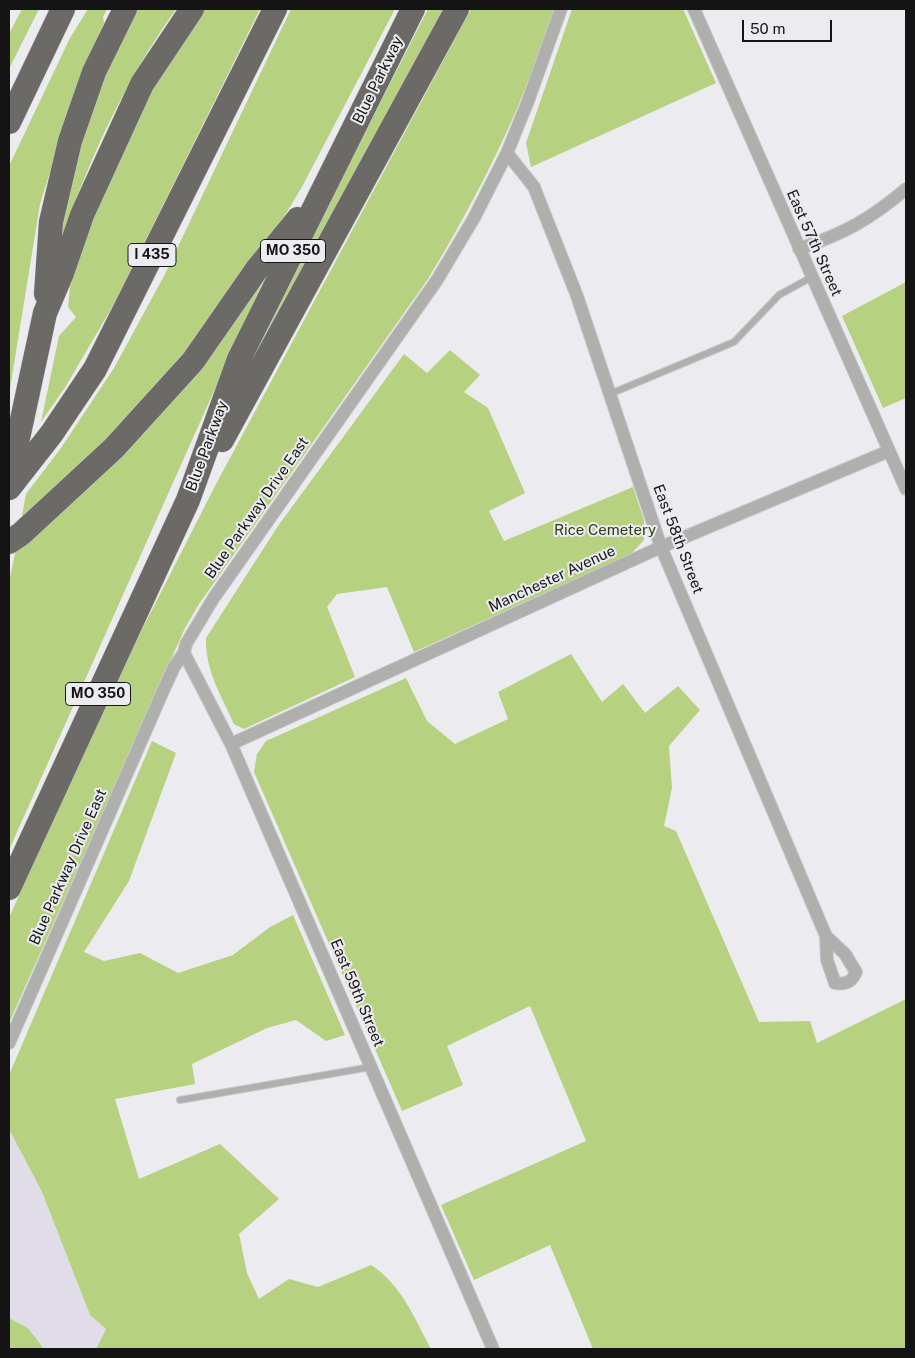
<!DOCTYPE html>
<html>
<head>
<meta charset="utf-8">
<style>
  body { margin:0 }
  #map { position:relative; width:915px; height:1358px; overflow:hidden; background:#ecebf0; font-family:"Public Sans",sans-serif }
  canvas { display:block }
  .frame { position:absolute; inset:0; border:10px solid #141415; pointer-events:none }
  .scale { position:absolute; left:742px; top:20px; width:90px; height:22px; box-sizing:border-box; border:2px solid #141415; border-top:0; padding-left:6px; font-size:15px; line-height:18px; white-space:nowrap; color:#141415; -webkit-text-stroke:4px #ecebf0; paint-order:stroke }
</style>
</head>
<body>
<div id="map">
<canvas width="915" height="1358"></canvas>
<div class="frame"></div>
<div class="scale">50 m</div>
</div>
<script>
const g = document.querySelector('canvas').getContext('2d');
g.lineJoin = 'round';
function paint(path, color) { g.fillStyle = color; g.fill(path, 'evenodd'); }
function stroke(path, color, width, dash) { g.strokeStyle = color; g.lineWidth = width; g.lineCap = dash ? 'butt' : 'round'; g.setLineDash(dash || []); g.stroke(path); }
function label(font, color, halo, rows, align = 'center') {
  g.font = font + ' "Public Sans",sans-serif'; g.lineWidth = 4; g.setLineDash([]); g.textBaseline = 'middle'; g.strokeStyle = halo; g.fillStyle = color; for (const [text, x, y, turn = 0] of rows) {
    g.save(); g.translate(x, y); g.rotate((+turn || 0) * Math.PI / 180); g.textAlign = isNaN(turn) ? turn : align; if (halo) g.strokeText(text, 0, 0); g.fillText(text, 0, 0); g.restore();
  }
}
paint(new Path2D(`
  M9,1129l33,63 48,123 16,14 -10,20h-52l-16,-21 -19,-10z`), '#e0dde9');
paint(new Path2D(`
  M22,9h17l-30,60v-35z
  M88,9h19l-4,8 1,6 -26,58 -38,123 -31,191v-229l61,-128z
  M135,9h41c-53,74 -90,157 -119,243l12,-74 35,-104z
  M200,9h60l-145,293 -49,84 -25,36 18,-86 17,-19 -8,-10 3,-31 24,-70 47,-103z
  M291,9h104l-92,176 -25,42 -92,127 -86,94 -79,73 5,-27 35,-46 53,-80 51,-94z
  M428,9h18l-204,382 6,-28z
  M471,9h83c-30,96 -74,184 -126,270l-229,325 -14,24 -176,395v-105l55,-124 58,-125 93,-183z
  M572,9h111l33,74 -185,84 -5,-24z
  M264,279l-255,571v-268l7,-33z
  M906,282v116l-23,10 -41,-92z
  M450,350l30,25 -16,17 24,16 37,85 -36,18 15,30 129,-54 11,33v20l-13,14 -217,98 -27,-65 -50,7 -10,13 28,70 -111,52 -10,-5c-13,-29 -29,-54 -28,-86l72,-112 126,-172 23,19z
  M571,654l31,48 21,-18 22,29 33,-27 22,24 -31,36 3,42 -8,38 12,5 83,191 51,-1 7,22 89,-44v350h-313l-43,-104 -76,35 -33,-75 145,-64 -56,-135 -83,40 16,39 -61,26 -148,-339 3,-18 9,-13 140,-63 21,43 28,23 53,-25 -10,-27z
  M152,741l24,12 -47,128 -45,71 20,9 36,-8 38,20 55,-18 37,-28 23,-12 52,120 -19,6 -30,-21 -29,8 -75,36 3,20 -80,15 24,80 81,-35 59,55 -40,35 8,39 12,26 30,-20 29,8 53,-22c30,19 44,54 60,84h-335l10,-20 -16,-14 -48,-123 -33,-63v-54z
  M9,1318l19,10 16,21h-35z`), '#b6d180');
const lane = new Path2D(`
  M610,394l124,-52 45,-47 33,-18
  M180,1100l191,-33`);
const street = new Path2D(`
  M694,9l212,480
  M507,153l27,34 43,109 84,251 165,389 1,24 8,23c11,2 17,-1 21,-11l-11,-18 -19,-18
  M799,249c46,-16 70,-29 107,-60
  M184,653l47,91 262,605
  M231,744l430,-197 228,-96
  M9,1043l154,-352 11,-24 10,-14 2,-9 27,-45 224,-319 37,-62 33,-65 21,-52 33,-92`);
const highway = new Path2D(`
  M9,122l54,-113
  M46,294l5,-72 19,-81 24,-69 31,-63
  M222,440l235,-431
  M9,480l36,-167 17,-40 20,-58 60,-131 50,-75
  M9,488l43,-55 43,-64 180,-360
  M9,542l12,-8 93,-86 79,-87 64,-92 41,-50
  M9,888l179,-388 51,-141 174,-350`);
stroke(lane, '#c9c9cd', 8);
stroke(street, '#c9c9cd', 14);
stroke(highway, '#c9c9cd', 25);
stroke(lane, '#afafad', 6);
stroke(street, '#afafad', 12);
stroke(highway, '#6b6a66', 24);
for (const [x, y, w] of [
  [293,251,65],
  [152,255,48],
  [98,694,65]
]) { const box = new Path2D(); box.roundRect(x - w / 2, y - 11.5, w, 23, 4); g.fillStyle = '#ecebf0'; g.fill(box); stroke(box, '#141415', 1); }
label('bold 14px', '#141415', null, [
  ["MO 350",293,251],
  ["I 435",152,255],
  ["MO 350",98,694]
]);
label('15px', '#141415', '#ecebf0', [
  ["Blue Parkway",378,80,-64],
  ["East 57th Street",814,243,66],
  ["Blue Parkway",207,446,-70],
  ["Blue Parkway Drive East",257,508,-55],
  ["East 58th Street",678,539,69],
  ["Manchester Avenue",552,579,-25],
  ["Blue Parkway Drive East",68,867,-66],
  ["East 59th Street",357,993,67]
]);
label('15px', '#2e3b12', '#ecebf0', [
  ["Rice Cemetery",605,530]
]);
</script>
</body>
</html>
